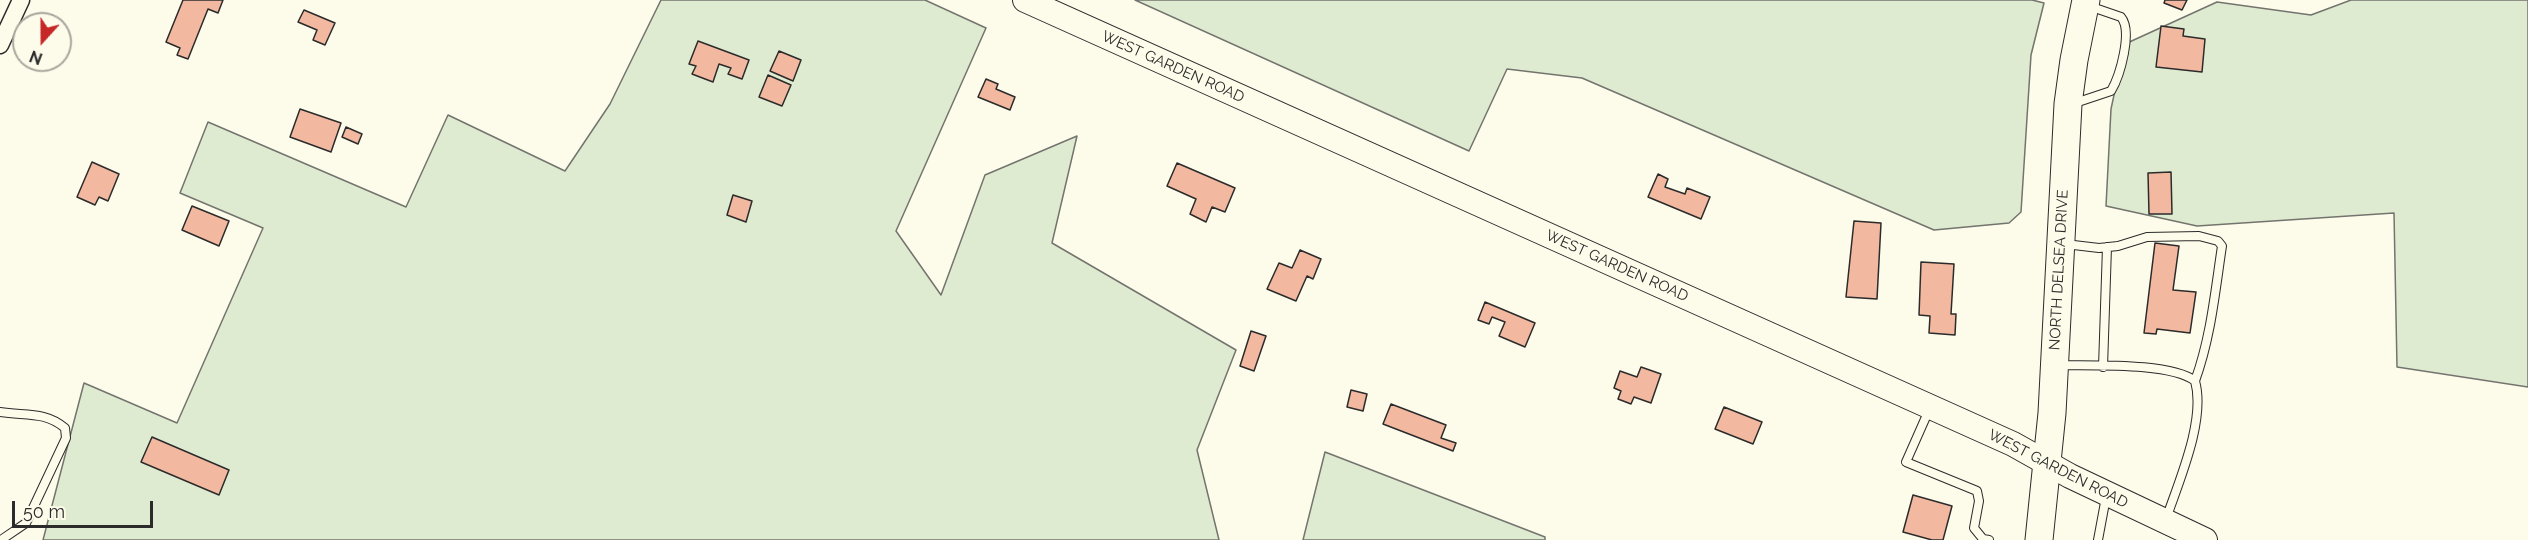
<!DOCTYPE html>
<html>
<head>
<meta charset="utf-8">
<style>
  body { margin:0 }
  #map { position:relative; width:2528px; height:540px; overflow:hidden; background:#fdfbea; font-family:Raleway,sans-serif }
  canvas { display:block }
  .north { position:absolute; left:12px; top:12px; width:60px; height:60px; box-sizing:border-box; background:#fdfbea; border:2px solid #a9a89e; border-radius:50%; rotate:201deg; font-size:16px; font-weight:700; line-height:24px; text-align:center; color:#2b2b2b }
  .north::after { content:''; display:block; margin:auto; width:21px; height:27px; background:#c62828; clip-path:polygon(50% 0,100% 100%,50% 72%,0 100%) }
  .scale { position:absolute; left:12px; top:501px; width:141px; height:27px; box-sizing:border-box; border:3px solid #2b2b2b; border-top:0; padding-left:8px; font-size:18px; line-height:21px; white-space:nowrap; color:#2b2b2b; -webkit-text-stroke:4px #fdfbea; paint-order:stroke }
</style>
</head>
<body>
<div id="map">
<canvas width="2528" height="540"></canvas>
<div class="north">N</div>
<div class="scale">50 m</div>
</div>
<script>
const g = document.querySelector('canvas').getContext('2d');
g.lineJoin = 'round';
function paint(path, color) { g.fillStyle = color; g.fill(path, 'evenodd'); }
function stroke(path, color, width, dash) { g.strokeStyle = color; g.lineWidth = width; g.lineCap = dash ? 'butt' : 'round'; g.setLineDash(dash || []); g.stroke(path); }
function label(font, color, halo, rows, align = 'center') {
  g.font = font + ' Raleway,sans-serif'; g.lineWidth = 4.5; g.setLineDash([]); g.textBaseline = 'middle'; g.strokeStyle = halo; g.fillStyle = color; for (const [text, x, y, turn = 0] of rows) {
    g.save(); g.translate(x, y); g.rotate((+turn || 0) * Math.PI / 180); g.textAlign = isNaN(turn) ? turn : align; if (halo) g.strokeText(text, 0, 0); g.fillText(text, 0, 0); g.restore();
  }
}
const green = new Path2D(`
  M661,0h264l61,28 -90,203 45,64 44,-120 92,-39 -25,107 184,107 -39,100 22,90h-1176l41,-157 93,40 86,-195 -83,-35 28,-71 198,85 42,-92 117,56 45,-67z
  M1135,0h897l12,3 -13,52 -10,157 -12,11 -75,7 -352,-152 -75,-9 -38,82z
  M2351,0h177v387l-131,-20 -3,-154 -197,13 -91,-20 5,-97 14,-65 92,-42 94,13z
  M1325,452l220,85v3h-242z`);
paint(green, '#deebd1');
stroke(green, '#74746e', 1.5);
const building = new Path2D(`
  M183,0h40l-5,13 -10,-4 -20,50 -11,-4 3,-7 -14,-6z
  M2165,0h22l-5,10 -18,-7z
  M304,10l31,13 -10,22 -12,-5 4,-10 -19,-8z
  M2161,26l23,3 -1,7 22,3 -3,33 -46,-5z
  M698,41l51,19 -7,19 -14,-5 3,-6 -12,-4 -6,18 -21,-8 4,-8 -7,-2z
  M779,51l22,9 -8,21 -23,-10z
  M768,75l23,10 -9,21 -23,-9z
  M986,79l12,5 -2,5 19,8 -5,13 -32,-13z
  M300,109l41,14 -10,29 -41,-15z
  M346,127l16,7 -4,10 -16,-7z
  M92,162l27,12 -11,27 -9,-4 -4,8 -18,-8z
  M1177,163l58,25 -10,24 -13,-5 -6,15 -16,-8 6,-15 -29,-13z
  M2171,172l1,42h-23l-1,-41z
  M1658,174l10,5 -3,8 20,7 2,-6 23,9 -9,22 -53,-22z
  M733,195l19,6 -6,21 -19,-7z
  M192,206l37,15 -10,25 -37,-16z
  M1854,221l27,2 -4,76 -31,-2z
  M2155,243l24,3 -6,44 23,2 -6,41 -33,-4 -1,5 -12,-1z
  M1300,250l21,9 -8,20 -6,-3 -11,25 -29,-12 12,-26 13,5z
  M1921,262l33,2 -3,50h5l-1,21 -26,-2 1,-17 -11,-1z
  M1485,302l50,21 -10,24 -26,-11 6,-14 -13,-5 -3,7 -11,-4z
  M1251,331l15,5 -12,35 -14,-5z
  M1641,367l20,7 -10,29 -17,-6 -3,7 -13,-5 3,-8 -7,-3 6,-17 17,6z
  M1351,390l16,4 -4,17 -16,-4z
  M1391,404l55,21 -5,13 15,5 -3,8 -70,-27z
  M1724,407l38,15 -9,22 -38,-15z
  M152,437l77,33 -10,25 -78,-33z
  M1913,495l39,11 -9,34h-11l-29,-8z`);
paint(building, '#f2b8a0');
stroke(building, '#2b2b2b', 1.5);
const lane = new Path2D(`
  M2072,104l39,-13c9,-15 22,-60 10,-74l-32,-11
  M2065,244l34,4 19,-2 29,-9 52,-1 19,5 4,5c-7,46 -11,91 -27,135
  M2057,365c34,1 113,-3 138,16 11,39 -16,100 -29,138
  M2103,367l4,-120
  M1929,410l-23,52 71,29 2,10 -5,27 9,11 6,1
  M0,412c25,4 45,-1 65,16l1,10 -40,85 -25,17
  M2098,540l8,-43`);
const street = new Path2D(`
  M0,45l21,-45`);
const secondary = new Path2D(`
  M1025,0l988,444 57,32 135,64`);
const primary = new Path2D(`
  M2039,540l13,-127 16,-309 6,-44 12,-60`);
stroke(lane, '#2b2b2b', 10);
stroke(street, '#2b2b2b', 19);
stroke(secondary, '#2b2b2b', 26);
stroke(primary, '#2b2b2b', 29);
stroke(lane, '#fdfbea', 8);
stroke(street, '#fdfbea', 16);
stroke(secondary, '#fdfbea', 24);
stroke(primary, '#fdfbea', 27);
label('15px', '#2b2b2b', '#fdfbea', [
  ["WEST GARDEN ROAD",1173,67,24],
  ["WEST GARDEN ROAD",1617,266,24],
  ["NORTH DELSEA DRIVE",2059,270,-87],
  ["WEST GARDEN ROAD",2058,469,27]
]);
</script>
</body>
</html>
